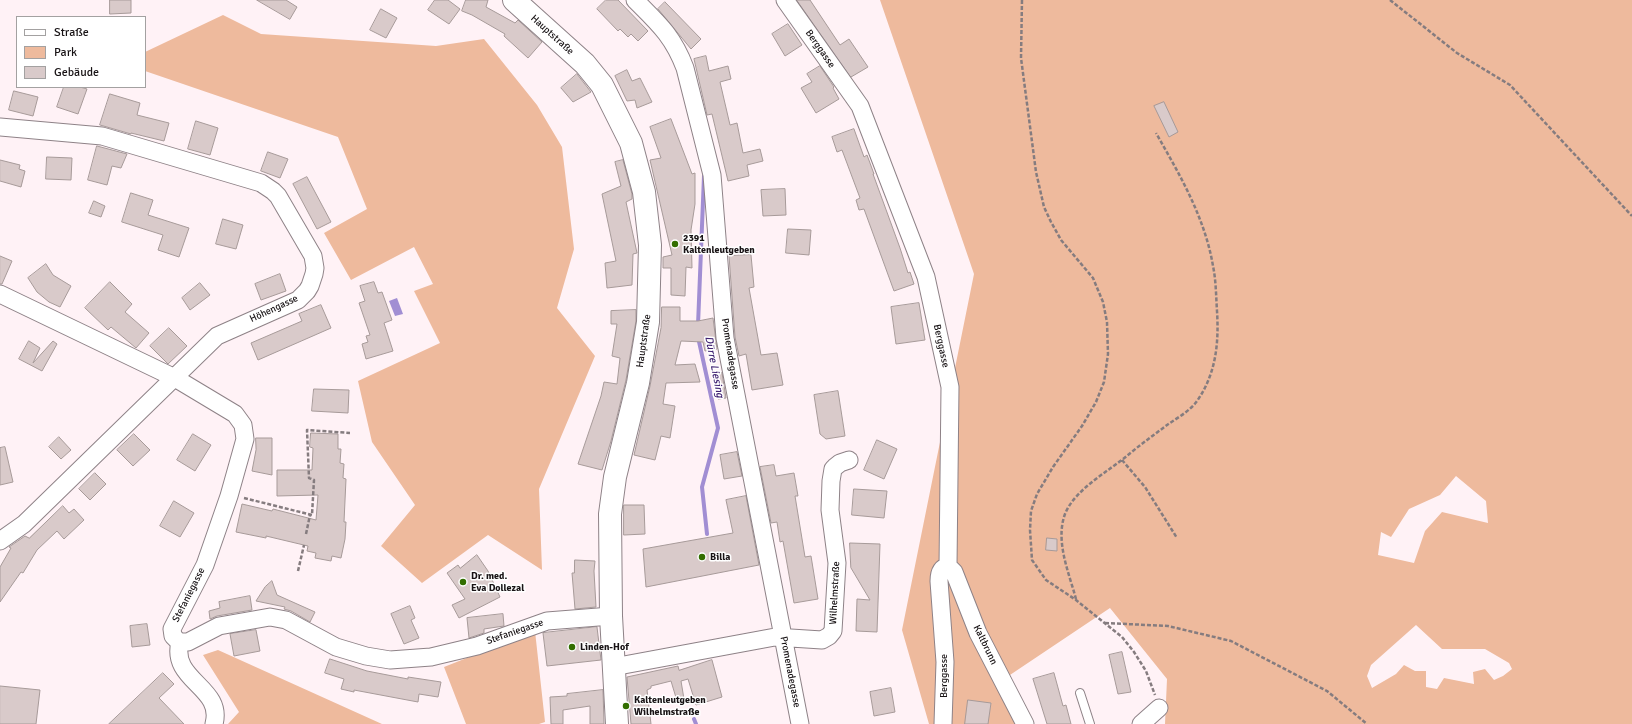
<!DOCTYPE html>
<html>
<head>
<meta charset="utf-8">
<style>
  body { margin:0 }
  #map { position:relative; width:1632px; height:724px; overflow:hidden; background:#fff2f6; font-family:Signika,sans-serif }
  canvas { display:block }
  .legend { position:absolute; left:16px; top:16px; width:130px; height:72px; box-sizing:border-box; background:#fff; border:1px solid #a3a1a1; margin:0; padding:5px 7px; list-style:none; font-size:12px; color:#181315 }
  .legend li { display:flex; align-items:center; gap:8px; height:20px }
  .legend b { width:20px; border:1px solid #a3a1a1 }
</style>
</head>
<body>
<div id="map">
<canvas width="1632" height="724"></canvas>
<ul class="legend">
<li><b style="height:5px;background:#fff"></b>Straße</li>
<li><b style="height:11px;background:#eeba9d"></b>Park</li>
<li><b style="height:11px;background:#d9caca"></b>Gebäude</li>
</ul>
</div>
<script>
const g = document.querySelector('canvas').getContext('2d');
g.lineJoin = 'round';
function paint(path, color) { g.fillStyle = color; g.fill(path, 'evenodd'); }
function stroke(path, color, width, dash) { g.strokeStyle = color; g.lineWidth = width; g.lineCap = dash ? 'butt' : 'round'; g.setLineDash(dash || []); g.stroke(path); }
function label(font, color, halo, rows, align = 'center') {
  g.font = font + ' Signika,sans-serif'; g.lineWidth = 3; g.setLineDash([]); g.textBaseline = 'middle'; g.strokeStyle = halo; g.fillStyle = color; for (const [text, x, y, turn = 0] of rows) {
    g.save(); g.translate(x, y); g.rotate((+turn || 0) * Math.PI / 180); g.textAlign = isNaN(turn) ? turn : align; if (halo) g.strokeText(text, 0, 0); g.fillText(text, 0, 0); g.restore();
  }
}
paint(new Path2D(`
  M880,0h752v724h-467l2,-45 -57,-71 -115,77 23,39h-89l-27,-94 72,-356zM1456,476l30,25 2,22 -46,-11 -17,19 -11,32 -36,-8 3,-23 10,5 18,-28 31,-14zM1416,625l26,24h43l24,14 3,6 -9,7 -9,4 -9,-11 -12,3 1,12 -30,-6 -7,11 -11,-2v-16h-11l-11,-6 -8,9 -24,14 -5,-12 4,-11z
  M223,15l38,19 175,12 48,-7 53,66 25,42 12,102 -17,59 38,48 -56,133 3,81 -54,-35 -66,48 -41,-37 34,-41 -43,-63 -14,-61 82,-38 -26,-52 19,-7 -19,-37 -63,33 -27,-47 43,-24 -29,-72 -193,-66v-19z
  M535,631l10,91 -6,2h-73l-22,-57z
  M218,650l164,74h-154l11,-12 -36,-57z`), '#eeba9d');
paint(new Path2D(`
  M397,298l6,16 -8,2 -6,-15z`), '#a18ed3');
stroke(new Path2D(`
  M698,325l6,-149
  M698,337l20,91 -16,59 5,47
  M694,719l2,5`), '#a18ed3', 4);
const building = new Path2D(`
  M110,0h21v13l-21,1z
  M257,0h29l11,7 -7,12z
  M435,0h13l12,9 -11,15 -21,-14z
  M466,0h22l-2,7 29,16 3,-3 24,22 -14,16 -24,-22 1,-2 -33,-19 -10,-4z
  M606,0h12l30,31 -10,10 -7,-7 -3,3 -8,-8 -2,2 -21,-22z
  M797,0h13l30,45 9,-6 19,28 -17,10z
  M665,2l36,37 -10,10 -33,-40z
  M381,9l16,9 -11,20 -16,-8z
  M788,24l14,21 -17,11 -13,-22z
  M706,56l3,15 19,-5 3,13 -11,3 10,43 7,-2 6,30 17,-4 3,12 -16,4 2,11 -21,5 -16,-67 -5,1 -13,-56z
  M820,66l14,21 -1,1 6,11 -23,14 -15,-25 11,-6 -5,-8z
  M627,70l5,11 8,-3 12,24 -15,6 -2,-8 -8,1 -12,-25z
  M577,74l14,18 -18,10 -12,-14z
  M64,87h16l7,2 -9,25 -21,-7z
  M14,91l24,6 -5,19 -24,-6z
  M110,94l30,9 -3,12 32,8 -5,18 -33,-8v1l-31,-9z
  M1164,102l14,30 -9,5 -15,-31z
  M671,119l21,55 3,-1v31l-4,26 1,38 -6,-1 -1,29 -14,-1v-27h-8v-11l9,-2 -22,-95 11,-2 -11,-31z
  M196,121l22,7 -8,27 -22,-6z
  M854,129l10,28 3,-2 3,8 4,11h-1l27,74 8,25 2,-1 4,12 -20,7 -30,-82 -5,1 -3,-10 4,-2 -18,-48 -5,2 -5,-15z
  M97,146l30,8 -6,14 -9,-2 -5,19 -19,-5z
  M268,152l20,7 -8,19 -19,-7z
  M47,157l25,1 -1,22 -25,-1z
  M0,160l20,5 -1,4 6,2 -4,16 -21,-6z
  M623,160l9,34v5l-6,3 11,51 -4,1 -1,31 -25,3 -2,-25 11,-2 -14,-67 19,-8 -6,-24z
  M307,177l24,45 -14,7 -24,-45z
  M785,189l1,26 -23,1 -2,-26z
  M131,193l22,7 -5,15 41,13 -10,29 -21,-7 5,-15 -41,-13z
  M94,201l11,5 -4,11 -12,-4z
  M223,219l20,6 -7,24 -20,-5z
  M788,229l23,1 -2,25 -23,-2z
  M751,255l3,32 -5,1 12,67 16,-2 6,32 -31,5 -6,-36 -7,2 -4,-19 -6,-81z
  M0,256l12,5 -10,23h-2z
  M46,264l7,11 18,11 -11,21 -11,-5 -12,-10 -9,-14z
  M280,274l6,17 -25,9 -6,-16z
  M110,282l22,22 -7,8 24,21 -13,15 -25,-21 -3,3 -23,-22z
  M374,282l4,11 4,-1 10,28 -8,3 9,28 -27,8 -4,-15 6,-2 -2,-6 4,-1 -11,-32 6,-2 -5,-15z
  M200,283l10,12 -20,15 -8,-12z
  M919,303l6,37 -29,4 -5,-37z
  M321,305l10,23 -73,32 -7,-17 51,-22 -3,-7z
  M662,307h18v14h18l15,-3 4,31 -12,2 -2,-9 -22,-1 -6,24 20,-1 5,18 -34,1 -3,21 12,2 -5,32 -9,-2 -6,24 -21,-5 16,-69 11,-58z
  M636,310v11l-10,59 -15,61 -9,29 -24,-6 23,-68 3,-14 13,2 3,-26 -8,-2 5,-32h-6v-13z
  M169,328l18,18 -19,18 -18,-18z
  M29,341l11,7 -7,15 20,-22 4,3 -15,27 -23,-12z
  M722,373l4,25 -8,1 -5,-25z
  M314,389l35,1 -1,23 -36,-2z
  M838,391l7,45 -19,3 -6,-5 -6,-39z
  M311,433l27,1v15h3l-1,14 4,1 -1,14 3,1 -2,43h2l-1,17 -4,19 -9,-2 -1,5 -16,-3 1,-5 -9,-2 1,-5 -42,-10v2l-30,-6 6,-28 30,7 1,-2 43,11 2,-25 -41,1v-26h35l1,-22 -3,-1z
  M134,434l16,16 -17,16 -16,-16z
  M193,434l18,11 -16,26 -18,-11z
  M59,437l12,13 -10,9 -12,-12z
  M256,438h16v37l-20,-4 4,-21z
  M877,440l20,9 -13,30 -20,-9z
  M5,447l8,35 -13,3v-37z
  M737,452l5,24 -18,3 -4,-24z
  M774,465l2,11 18,-3 4,23h-3l10,61 6,-1 7,43 -24,4 -11,-62 -3,1 -3,-20 -6,1 -11,-56z
  M95,473l11,11 -16,16 -11,-11z
  M854,489l33,2 -3,27 -32,-3z
  M746,496l13,69 -113,22 -3,-38 90,-16 -7,-33z
  M174,501l20,12 -14,24 -20,-11z
  M624,505h20l1,29 -21,1z
  M63,506l6,7 5,-4 10,11 -20,19 -7,-8 -20,19 -14,23 -2,-1 -21,30v-35l11,-19 -2,-1 16,-11 4,2z
  M1047,538l10,1v12l-11,-1z
  M850,543l30,1 -3,88 -21,-1 1,-32 13,1 -19,-32z
  M477,555l11,16 12,26 -41,21 -7,-13 13,-6 -18,-26 11,-8 2,3z
  M575,560l20,1 -1,10 2,36 -21,2 -3,-36h2z
  M272,581l5,14 38,17 -5,10 -19,-11 -7,-2 1,-2 -29,-6 9,-14z
  M250,596l2,14 -35,6 -7,3 -1,-8 11,-3 -1,-6z
  M410,606l5,12 -4,2 8,18 -15,6 -13,-30z
  M503,614l1,12 -20,3v4l-15,5 -2,-20z
  M147,624l3,21 -18,2 -2,-21z
  M597,627l4,33 -54,6 -4,-33z
  M256,630l4,21 -26,5 -4,-22z
  M1122,652l9,40 -13,2 -9,-39z
  M330,659l37,12 41,8v-2l33,5 -3,15 -19,-3 -1,8 -64,-12v2l-13,-3 3,-10 -19,-6z
  M712,660l10,37 -26,8 -8,-26 -7,2 3,18 -7,2 -6,-20 -20,5v2l-4,2 4,34h-20l-4,-47 51,-11 1,4z
  M163,673l11,11 -15,14 25,26h-75z
  M1054,673l9,33 3,-1 5,19h-24l-14,-45z
  M0,686l40,4 -4,34h-36z
  M891,688l4,24 -21,4 -4,-24z
  M603,690l1,34h-14v-18l-27,4v14h-12l-1,-27 17,-1v-2z
  M968,700l23,3 -3,21h-23z`);
paint(building, '#d9caca');
stroke(building, '#a79a99', 1);
const lane = new Path2D(`
  M1080,693l10,31`);
const street = new Path2D(`
  M635,0c23,23 38,36 50,68l27,107 13,163 75,386
  M785,0l75,106 66,171 24,110 -2,179c-8,2 -9,8 -9,15l6,81 -2,62
  M0,127l102,9 159,47 12,8 5,5 35,60 2,12 -1,6 -4,12 -3,5 -9,9 -81,36 -193,188 -24,17
  M0,294l175,84 60,36 8,11 2,14 -16,57 -24,69 -33,64 1,7 6,6h9l31,-16 51,-9 16,3 50,27 30,9 24,4 41,-3 46,-11 70,-25 64,-5
  M948,566l6,6 24,61 47,91
  M180,642c-10,39 44,45 34,82
  M613,667l162,-30 47,3 7,-4 4,-5 4,-68 -7,-53 1,-29 2,-12 2,-2 5,-4 9,-3
  M1141,724l18,-16`);
const secondary = new Path2D(`
  M514,0l71,64 17,21 29,58 13,49 6,53 -2,77 -10,61 -23,94 -5,37 1,102 6,108`);
stroke(lane, '#8e8287', 10);
stroke(street, '#8e8287', 19);
stroke(secondary, '#8e8287', 24);
stroke(new Path2D(`
  M1022,0l-1,58 15,114 8,35 7,15 10,18 32,38 10,24 4,20 1,32 -4,28 -8,20 -14,24 -29,41 -16,27 -6,17 -1,19 2,30 14,20 30,20 46,37 12,15 12,19 9,24
  M1390,0l67,53 53,32 122,131
  M1122,460l23,27 32,51
  M244,498l68,17 2,-35 -5,-2 -2,-48 43,3
  M306,534l4,-19
  M298,571l6,-26
  M1076,599c-7,-26 -21,-58 -11,-85 10,-25 44,-43 63,-59 13,-11 26,-20 39,-30 10,-7 23,-14 30,-24 19,-27 22,-58 20,-90 -1,-15 -1,-31 -4,-45 -8,-48 -33,-91 -57,-133
  M1105,623l63,3 63,15 96,50 40,33`), '#857c7f', 2.5, [4, 2]);
stroke(lane, '#fff', 8);
stroke(street, '#fff', 17);
stroke(secondary, '#fff', 22);
for (const [x, y, r, color] of [
  [675,244,4,"#326e00"],
  [702,557,4,"#326e00"],
  [463,582,4,"#326e00"],
  [572,647,4,"#326e00"],
  [626,706,4,"#326e00"]
]) { const dot = new Path2D(); dot.arc(x, y, r, 0, 2 * Math.PI); g.fillStyle = color; g.fill(dot); stroke(dot, '#fff', 1.5); }
label('10px', '#181315', '#fff', [
  ["Hauptstraße",552,35,42],
  ["Berggasse",820,49,55],
  ["Höhengasse",274,309,-25],
  ["Hauptstraße",644,341,-82],
  ["Berggasse",941,346,78],
  ["Promenadegasse",730,354,81],
  ["Wilhelmstraße",835,593,-87],
  ["Stefaniegasse",189,595,-63],
  ["Stefaniegasse",515,632,-19],
  ["Kaltbrunn",985,645,64],
  ["Promenadegasse",790,672,79],
  ["Berggasse",944,676,-90]
]);
label('bold 10px', '#181315', '#fff', [
  ["2391",683,238],
  ["Kaltenleutgeben",683,250],
  ["Billa",710,557],
  ["Dr. med.",471,576],
  ["Eva Dollezal",471,588],
  ["Linden-Hof",580,647],
  ["Kaltenleutgeben",634,700],
  ["Wilhelmstraße",634,712]
], 'left');
label('italic 11px', '#402272', '#fff', [
  ["Dürre Liesing",714,367,79]
]);
</script>
</body>
</html>
